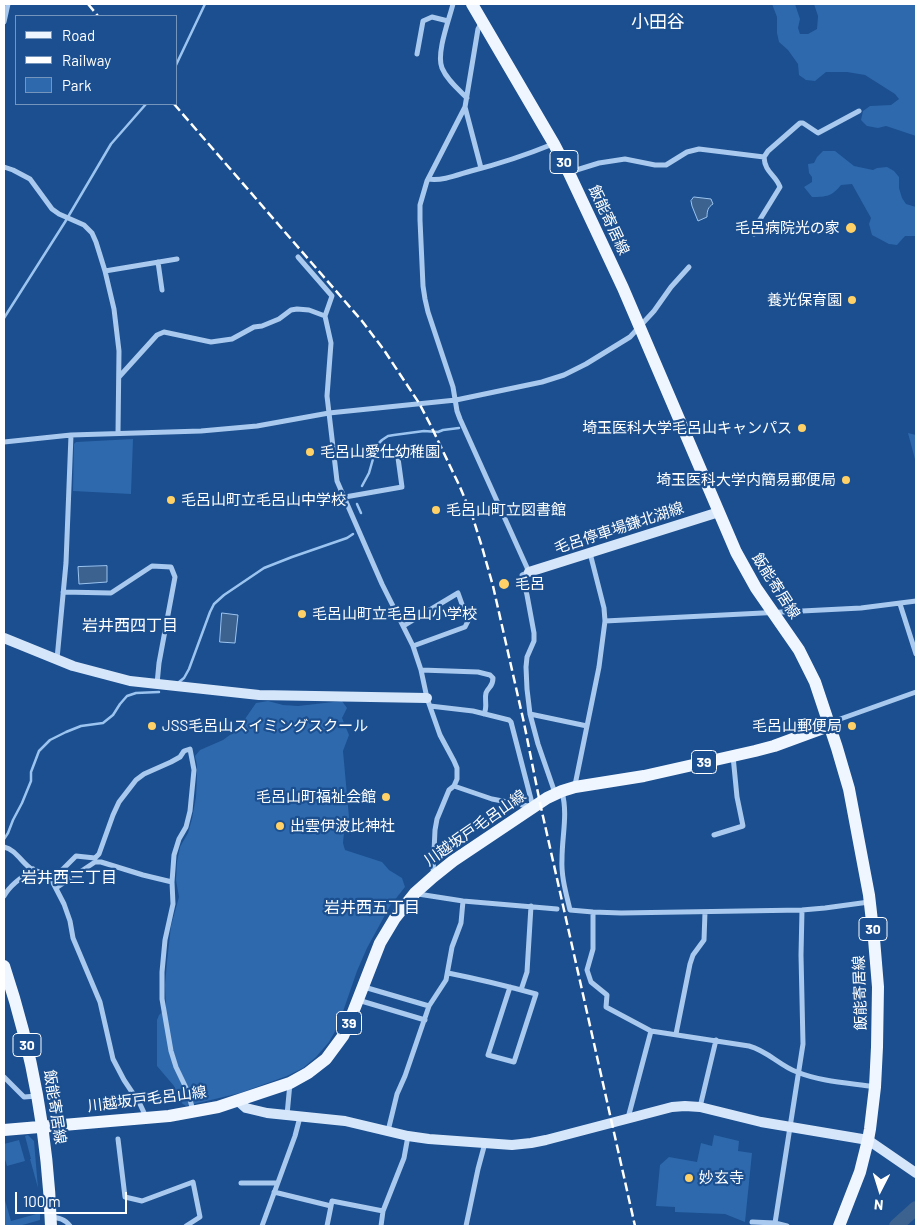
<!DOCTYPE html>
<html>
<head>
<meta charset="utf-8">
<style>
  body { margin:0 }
  #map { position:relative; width:920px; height:1230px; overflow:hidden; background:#1b4f8f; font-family:Barlow,sans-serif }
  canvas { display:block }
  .frame { position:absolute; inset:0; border:5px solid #fff; pointer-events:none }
  .legend { position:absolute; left:15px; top:15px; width:162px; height:90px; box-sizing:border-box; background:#1b4f8f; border:1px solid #7695bc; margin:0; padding:6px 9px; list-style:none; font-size:15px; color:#fff }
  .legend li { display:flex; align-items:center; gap:10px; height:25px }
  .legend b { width:25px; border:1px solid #7695bc }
  .north { position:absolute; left:855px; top:1165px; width:50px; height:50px; -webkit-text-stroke:4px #1b4f8f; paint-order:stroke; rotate:185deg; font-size:14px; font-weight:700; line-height:20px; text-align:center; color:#fff }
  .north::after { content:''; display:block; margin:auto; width:18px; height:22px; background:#fff; clip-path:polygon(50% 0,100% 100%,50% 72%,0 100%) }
  .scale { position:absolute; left:15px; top:1192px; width:112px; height:22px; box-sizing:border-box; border:2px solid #fff; border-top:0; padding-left:6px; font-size:15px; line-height:18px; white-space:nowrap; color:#fff; -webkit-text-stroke:4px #1b4f8f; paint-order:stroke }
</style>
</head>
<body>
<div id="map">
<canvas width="920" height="1230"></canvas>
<div class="frame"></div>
<ul class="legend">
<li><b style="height:6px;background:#f0f6ff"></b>Road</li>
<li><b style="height:6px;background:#fff"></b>Railway</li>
<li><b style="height:14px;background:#2e69ad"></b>Park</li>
</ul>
<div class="north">N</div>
<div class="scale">100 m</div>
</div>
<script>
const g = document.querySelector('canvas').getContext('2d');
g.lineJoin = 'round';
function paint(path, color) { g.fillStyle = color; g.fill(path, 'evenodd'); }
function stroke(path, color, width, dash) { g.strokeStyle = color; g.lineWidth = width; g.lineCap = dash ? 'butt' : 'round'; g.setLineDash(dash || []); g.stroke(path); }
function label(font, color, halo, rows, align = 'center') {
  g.font = font + ' Barlow,"Noto Sans JP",sans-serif'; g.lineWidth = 4.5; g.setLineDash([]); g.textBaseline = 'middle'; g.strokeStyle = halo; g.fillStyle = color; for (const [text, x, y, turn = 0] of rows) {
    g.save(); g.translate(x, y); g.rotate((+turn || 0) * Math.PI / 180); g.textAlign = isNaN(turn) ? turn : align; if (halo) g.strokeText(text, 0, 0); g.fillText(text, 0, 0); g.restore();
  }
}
paint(new Path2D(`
  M772,4h23l5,15 -2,9 2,6h8l9,-5 1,-13 -4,-12h102v132l-30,-10 -8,2 -11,-2 -6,-6 2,-9 7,-5 21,-1 8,-6 -4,-5 -30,-19 -18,-3h-21l-11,9 -9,-1 -7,-5 -1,-11 -10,-14 -9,-8 -2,-9v-16z
  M823,151h12l19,15 19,4 4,-2 10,-1 7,4 5,6v11l3,10 4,6 10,3v29h-11l-8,9 -8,-1 -17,-9 -3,-11 2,-6 -19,-34 -11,1c-9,11 -14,12 -29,12l-8,-10 8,-5v-5l-3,-4 -1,-9 6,-1 3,-6z
  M908,433l8,2v28z
  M133,439l-2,55 -58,-3 1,-47 2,-2z
  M268,701l15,4 15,1 44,-5 5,7 -5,10 7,17 -6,16 6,66 -5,16 -1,10 2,7 37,12 7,8 13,8 3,9 -15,19 -23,42 -10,23 -19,55 -9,16 -13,15 -13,11 -16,8 -47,17 -54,13 -6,-4 -6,-16 -17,-20v-46l2,-5 7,-7 -1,-23 2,-23 4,-36 8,-29 -3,-17 1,-18 3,-15 8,-14 4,-14 4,-22 1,-20v-12l-2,-9 5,-6 23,-10 15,-11 18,-26z
  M28,1135l6,6 4,47 -8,-29h1l-6,-23z
  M714,1135l25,6 -1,10 14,2 -7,69 -20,-8 -50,-2v-5l-19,-1 4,-41 9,-8 28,5 4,-19 11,3z
  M19,1140l6,21 -18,5 -3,-10v-12z
  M4,1197l7,24 29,-8v7l-21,6h-15z`), '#2e69ad');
const water = new Path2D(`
  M694,197l17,2 2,5c-5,3 -6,7 -6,13l-9,4 -6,-15 -1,-5z
  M107,566v16l-28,2 -1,-17z
  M222,613l16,2 -3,28 -15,-1z`);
paint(water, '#3c6290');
stroke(water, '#9cc4f0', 1);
stroke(new Path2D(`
  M176,65l29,-61
  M4,318l61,-96 46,-78 35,-40
  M362,486l7,-13 8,-28 5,-5 6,-4 6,-1 30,-4 14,1 5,-2 16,-2
  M357,504l4,9
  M179,682l5,-4 5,-9 21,-57 4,-8 10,-9 40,-27 28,-11 55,-19 6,-4
  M4,839l4,-6 5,-13 9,-17 9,-22v-9l8,-21 11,-11 16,-8 15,-6 22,-3 10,-8 7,-11 7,-8 9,-3 23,-1`), '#9cc4f0', 2.5);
stroke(new Path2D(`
  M896,1226l20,-18`), '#3c6290', 14);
stroke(new Path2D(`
  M453,4c-4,16 -17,49 -11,64 5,12 16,21 25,30
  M4,22l4,-18
  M482,22l-4,7 -13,78 -38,74 -7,24v15l3,66 2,13 3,13 25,75 4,24 3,8 69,153 -7,3 5,20 7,38v8l-7,16 -1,10 1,22 3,25 8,30 17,49
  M417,54l6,-33 9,-4 16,4
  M465,107l16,61
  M4,167l9,3 17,9 22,30 7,5 25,11 8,8 4,9 9,29 9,38 5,42 -1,82
  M570,172l29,-9 26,-4 30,6h11l21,-13 12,-3 65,8
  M428,179c15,2 29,-4 43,-8 28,-7 55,-16 82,-27
  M754,234l2,-8 24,-39c-5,-13 -15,-14 -16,-30l4,-6 32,-28h3l15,10 41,-22
  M298,257l34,39 -7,20
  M158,262l4,28
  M105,271l72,-12
  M119,377l38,-42 7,-3 47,10 21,-3 22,-12 8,-1 17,-7 12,-9 6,-1 12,1 16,6 6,27 -4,53 10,85 45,103 31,62 8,24 6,28 13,37 14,26 3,7v11l-3,7 -5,4 -12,29 -2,11 -2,44
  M4,442l67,-7 130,-4 56,-5 72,-13 127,-13 86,-18 22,-7 22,-11 44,-27 24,-26 17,-24 18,-20
  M345,497l57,-10 -4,-29 22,-4
  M63,592l48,1 41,-27 19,1 4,10 -16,86 -2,21
  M900,604l16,50
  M605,621l256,-13 55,-7
  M403,626l55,-33 10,28 -3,6 -52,19
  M57,659l9,-96 5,-128
  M421,670l57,2 12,3 3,3c0,9 -4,8 -7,15 -2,7 2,13 -2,21
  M430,706l43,5 36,9 2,2 22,85 -41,-8 -38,-13
  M530,714l57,12
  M829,723l87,-31
  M575,785l24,-118 6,-46 -1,-13 -14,-55
  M562,792c6,22 0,44 0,67 -1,17 4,34 8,51l23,2 28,1 181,-3 23,-2 44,-6
  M714,835l29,-9 -6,-29 -4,-41
  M4,847c13,3 18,17 29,23 5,2 11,2 16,5l15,29 6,17 3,17 27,64 13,57 11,21 16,24 6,13
  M49,875l12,-4 15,-15 19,2 4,-4 14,-39 6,-13 17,-22 8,-6 27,-12 9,-5 4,-6 6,-2 4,21 -4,41 -4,16 -7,12 -5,16 -2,27 1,22 -8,36 -3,32v27l9,52 5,16 12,25 5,19
  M56,888l39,-26h6l42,13 29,7
  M418,894l45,7 94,8
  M4,896c6,-11 18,-19 29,-27
  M593,912v37l-6,21 4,12 16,13 -1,12 45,24 98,15c19,5 31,20 48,26 25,10 52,11 78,15
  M448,973c30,6 59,13 88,21l-22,68 -26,-7 22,-68
  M364,987l65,19
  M521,990l6,-18 4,-66
  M358,1000l67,20
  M676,1034l14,-70 3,-9 11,-15 1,-28
  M4,1077l20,20 13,-1
  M700,1107l16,-67
  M287,1115l3,-32
  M628,1118l23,-87
  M388,1131l9,-37 8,-18 24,-70 17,-26 6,-33 9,-24 2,-22
  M118,1139l7,58 17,4 51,-19 7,35 -14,9
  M241,1183h36
  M274,1192l57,14 1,-5 51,10
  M51,1217c8,1 14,2 19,9
  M752,1222l23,1 12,3
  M775,1223l28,-179 -2,-89 1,-45
  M262,1226l33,-90 5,-19
  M327,1226l4,-20
  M381,1226l2,-15 21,-53 4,-22
  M466,1226l12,-57 7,-26`), '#a9c9ee', 5);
stroke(new Path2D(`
  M529,572l190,-60
  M4,638l69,28 57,15 129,14 168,3
  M237,1100l9,8 21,5 78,8 63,15 21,3 83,6 19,-2 15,-3 126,-33 13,-1 15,1 61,15 107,18 48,33`), '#d6e6fa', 10);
stroke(new Path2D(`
  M472,4l82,140 15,29 54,115 113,264 20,36 43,62 16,32 22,66 12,41 20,106 5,44 4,48 -1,60 -2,40 -5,42 -2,11 -8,32 -21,54
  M4,966c28,84 44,171 47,260
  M4,1130l165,-14 49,-9 72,-24 18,-10 18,-14 17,-23 7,-16 30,-77 15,-25 20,-25 18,-16 20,-16 94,-63 15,-7 13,-4 69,-11 111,-25 19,-5 49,-18 6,-5`), '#f0f6ff', 12);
stroke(new Path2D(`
  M88,4l10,12
  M174,104l188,217 22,29 35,53 12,23 29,61 13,31 9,29 11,39 31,137 16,80 95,423`), '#fff', 2.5, [9, 4]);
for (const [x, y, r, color] of [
  [851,228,6,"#ffd166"],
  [852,300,5,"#ffd166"],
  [802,428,5,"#ffd166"],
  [310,452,5,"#ffd166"],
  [846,480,5,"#ffd166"],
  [171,500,5,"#ffd166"],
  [436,510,5,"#ffd166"],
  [504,584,6,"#ffd166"],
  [302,614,5,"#ffd166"],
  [152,726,5,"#ffd166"],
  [852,726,5,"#ffd166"],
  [386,797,5,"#ffd166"],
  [280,826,5,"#ffd166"],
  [689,1178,5,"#ffd166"]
]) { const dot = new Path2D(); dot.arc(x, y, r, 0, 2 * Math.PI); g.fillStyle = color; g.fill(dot); stroke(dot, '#1b4f8f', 2); }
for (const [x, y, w] of [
  [564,162,28],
  [704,762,25],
  [873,929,28],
  [349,1023,25],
  [27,1045,28]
]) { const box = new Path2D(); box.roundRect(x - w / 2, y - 11.5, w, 23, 4); g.fillStyle = '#1b4f8f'; g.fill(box); stroke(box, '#fff', 1); }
label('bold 14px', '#fff', null, [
  ["30",564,162],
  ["39",704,762],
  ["30",873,929],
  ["39",349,1023],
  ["30",27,1045]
]);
label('15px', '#fff', '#1b4f8f', [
  ["飯能寄居線",609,220,65],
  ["毛呂停車場鎌北湖線",619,528,-18],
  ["飯能寄居線",776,586,57],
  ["川越坂戸毛呂山線",475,828,-35],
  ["飯能寄居線",860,993,-92],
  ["川越坂戸毛呂山線",147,1099,-7],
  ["飯能寄居線",55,1107,81]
]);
label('15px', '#fff', '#1b4f8f', [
  ["毛呂病院光の家",840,228,"right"],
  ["養光保育園",842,300,"right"],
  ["埼玉医科大学毛呂山キャンパス",792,428,"right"],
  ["毛呂山愛仕幼稚園",320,452],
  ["埼玉医科大学内簡易郵便局",836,480,"right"],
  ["毛呂山町立毛呂山中学校",181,500],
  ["毛呂山町立図書館",446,510],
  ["毛呂",515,584],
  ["毛呂山町立毛呂山小学校",312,614],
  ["JSS毛呂山スイミングスクール",162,726],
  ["毛呂山郵便局",842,726,"right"],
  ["毛呂山町福祉会館",376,797,"right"],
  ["出雲伊波比神社",290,826],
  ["妙玄寺",699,1178]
], 'left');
label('16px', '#fff', '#1b4f8f', [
  ["岩井西四丁目",130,626],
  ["岩井西三丁目",69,878],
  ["岩井西五丁目",372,908]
]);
label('18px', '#fff', '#1b4f8f', [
  ["小田谷",658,22]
]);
</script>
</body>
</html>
